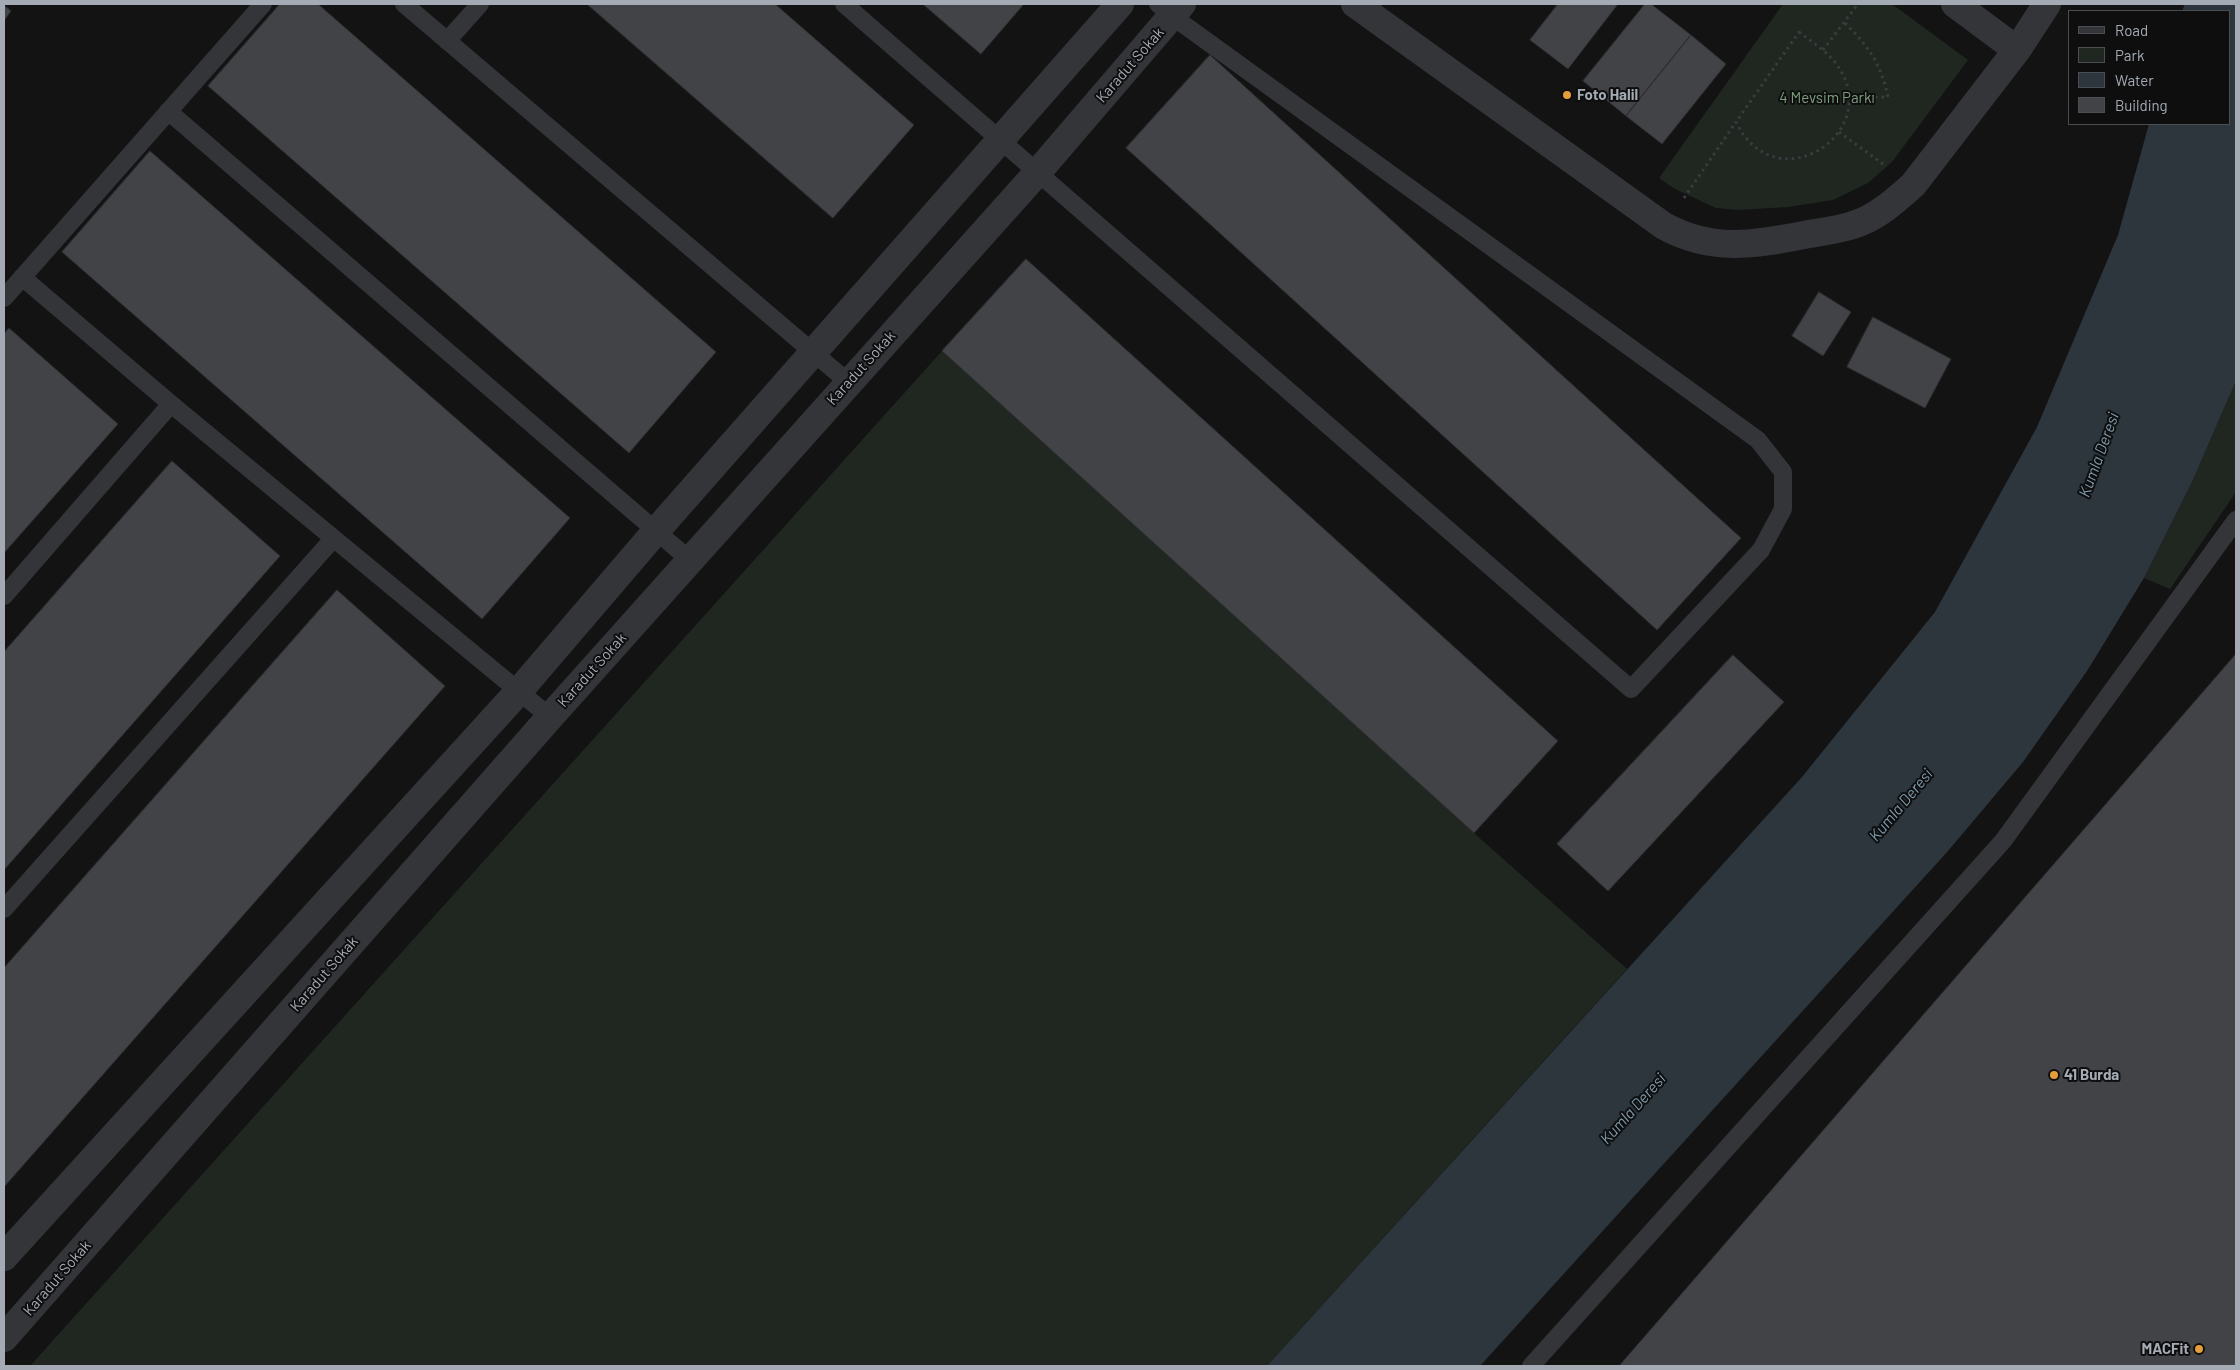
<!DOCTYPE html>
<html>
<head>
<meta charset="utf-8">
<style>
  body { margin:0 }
  #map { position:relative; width:2240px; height:1370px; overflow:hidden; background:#131314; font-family:Barlow,sans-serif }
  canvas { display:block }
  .frame { position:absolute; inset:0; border:5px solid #a5abb4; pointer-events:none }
  .legend { position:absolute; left:2068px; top:10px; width:162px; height:115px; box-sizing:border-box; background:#0e0e0f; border:1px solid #4a4d51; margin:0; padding:6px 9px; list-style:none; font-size:15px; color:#a5abb4 }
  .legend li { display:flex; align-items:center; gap:10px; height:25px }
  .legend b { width:25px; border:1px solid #4a4d51 }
</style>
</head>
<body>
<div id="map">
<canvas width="2240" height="1370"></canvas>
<div class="frame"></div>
<ul class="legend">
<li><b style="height:6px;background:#343539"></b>Road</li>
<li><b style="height:14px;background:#1f2720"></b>Park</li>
<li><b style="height:14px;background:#2d363c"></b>Water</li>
<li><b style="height:14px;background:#424347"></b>Building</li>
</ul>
</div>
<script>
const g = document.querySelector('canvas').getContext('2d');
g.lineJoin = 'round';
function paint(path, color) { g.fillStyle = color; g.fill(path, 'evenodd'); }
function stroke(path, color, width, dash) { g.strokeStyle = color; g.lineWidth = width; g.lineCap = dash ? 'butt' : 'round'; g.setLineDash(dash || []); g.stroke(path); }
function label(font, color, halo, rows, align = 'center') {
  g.font = font + ' Barlow,sans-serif'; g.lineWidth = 4; g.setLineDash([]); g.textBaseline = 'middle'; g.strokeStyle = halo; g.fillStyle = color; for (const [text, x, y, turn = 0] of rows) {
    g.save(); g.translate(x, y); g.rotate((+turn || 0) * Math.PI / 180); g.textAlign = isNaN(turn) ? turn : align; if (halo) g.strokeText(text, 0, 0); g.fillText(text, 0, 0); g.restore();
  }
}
paint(new Path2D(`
  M1783,4h109l76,56 -76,102 -24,21 -35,17 -45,7 -51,3 -21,-2 -41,-19 -16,-11z
  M942,351l532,482 153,136 -360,397h-1237z
  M2236,381v111l-66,97 -26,-11 48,-96z`), '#1f2720');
paint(new Path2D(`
  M2185,4h51v377l-44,101 -48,96 -57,93 -64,91 -75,89 -468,515h-213l535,-589 133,-165 102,-185 81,-192 31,-111h80v-113h-47z`), '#2d363c');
const building = new Path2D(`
  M280,4h38l398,348 -87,101 -421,-367z
  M587,4h188l139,121 -81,93z
  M923,4h101l-43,50z
  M1558,4h60l-50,65 -38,-29z
  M1645,4h6l40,31 -65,81 -43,-35z
  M4,5l7,6 -7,10z
  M1691,35l35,29 -64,80 -36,-28z
  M1210,55l531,483 -84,92 -531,-482z
  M150,151l420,367 -88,101 -420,-367z
  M1026,259l532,482 -84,92 -532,-482z
  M1819,292l32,20 -28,44 -31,-20z
  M1873,317l78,42 -26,49 -78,-41z
  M9,328l109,96 -114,129v-219z
  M172,461l108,95 -276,314v-218z
  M337,590l108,96 -441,501v-219z
  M2236,654v712h-617l505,-583z
  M1733,655l51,47 -176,189 -51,-47z`);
paint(building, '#424347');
stroke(building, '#2d2d30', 1);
stroke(new Path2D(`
  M1845,23c24,24 36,41 43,74l-39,1
  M1799,32c14,11 31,21 40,36 40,60 -47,125 -93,70 -4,-4 -7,-11 -10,-16z
  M1823,50l35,-46
  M1839,132l44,32
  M1684,198l52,-76`), '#3a3c40', 3, [2.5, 4]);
stroke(new Path2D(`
  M404,4l444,378
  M844,4l787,685 130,-139 22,-41v-37l-25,-32 -586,-424 -14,-12
  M447,41l33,-37
  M168,111l523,450
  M22,277l149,127 379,313
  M4,298l259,-294
  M4,596l167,-192
  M4,909l329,-370
  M1531,1366l472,-525 233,-321`), '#343539', 18);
stroke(new Path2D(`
  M1355,4l309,222c48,26 89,19 140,9 16,-3 34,-5 49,-10 23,-7 42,-24 60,-40l104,-135 30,-46
  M1955,4l62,46`), '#343539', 28);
stroke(new Path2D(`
  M4,1257l515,-566 137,-160 464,-527
  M4,1338l546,-621 487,-544 145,-169`), '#343539', 28);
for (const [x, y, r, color] of [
  [1567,95,5,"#e49f3b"],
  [2054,1075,5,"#e49f3b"],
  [2199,1349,5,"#e49f3b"]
]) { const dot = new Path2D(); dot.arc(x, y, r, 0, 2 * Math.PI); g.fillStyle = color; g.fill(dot); stroke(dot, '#0e0e0f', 2); }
label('15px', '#a5abb4', '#0e0e0f', [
  ["Karadut Sokak",1130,65,-49],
  ["Karadut Sokak",861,368,-48],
  ["Karadut Sokak",592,670,-48],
  ["Karadut Sokak",324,974,-49],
  ["Karadut Sokak",57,1278,-49]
]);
label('bold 15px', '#a5abb4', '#0e0e0f', [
  ["Foto Halil",1577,95],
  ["41 Burda",2064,1075],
  ["MACFit",2189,1349,"right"]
], 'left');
label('15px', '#7e9e7e', '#0e0e0f', [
  ["4 Mevsim Parkı",1827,98]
]);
label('italic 16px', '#7e9bad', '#0e0e0f', [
  ["Kumla Deresi",2099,455,-70],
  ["Kumla Deresi",1901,805,-50],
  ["Kumla Deresi",1633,1109,-48]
]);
</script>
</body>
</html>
